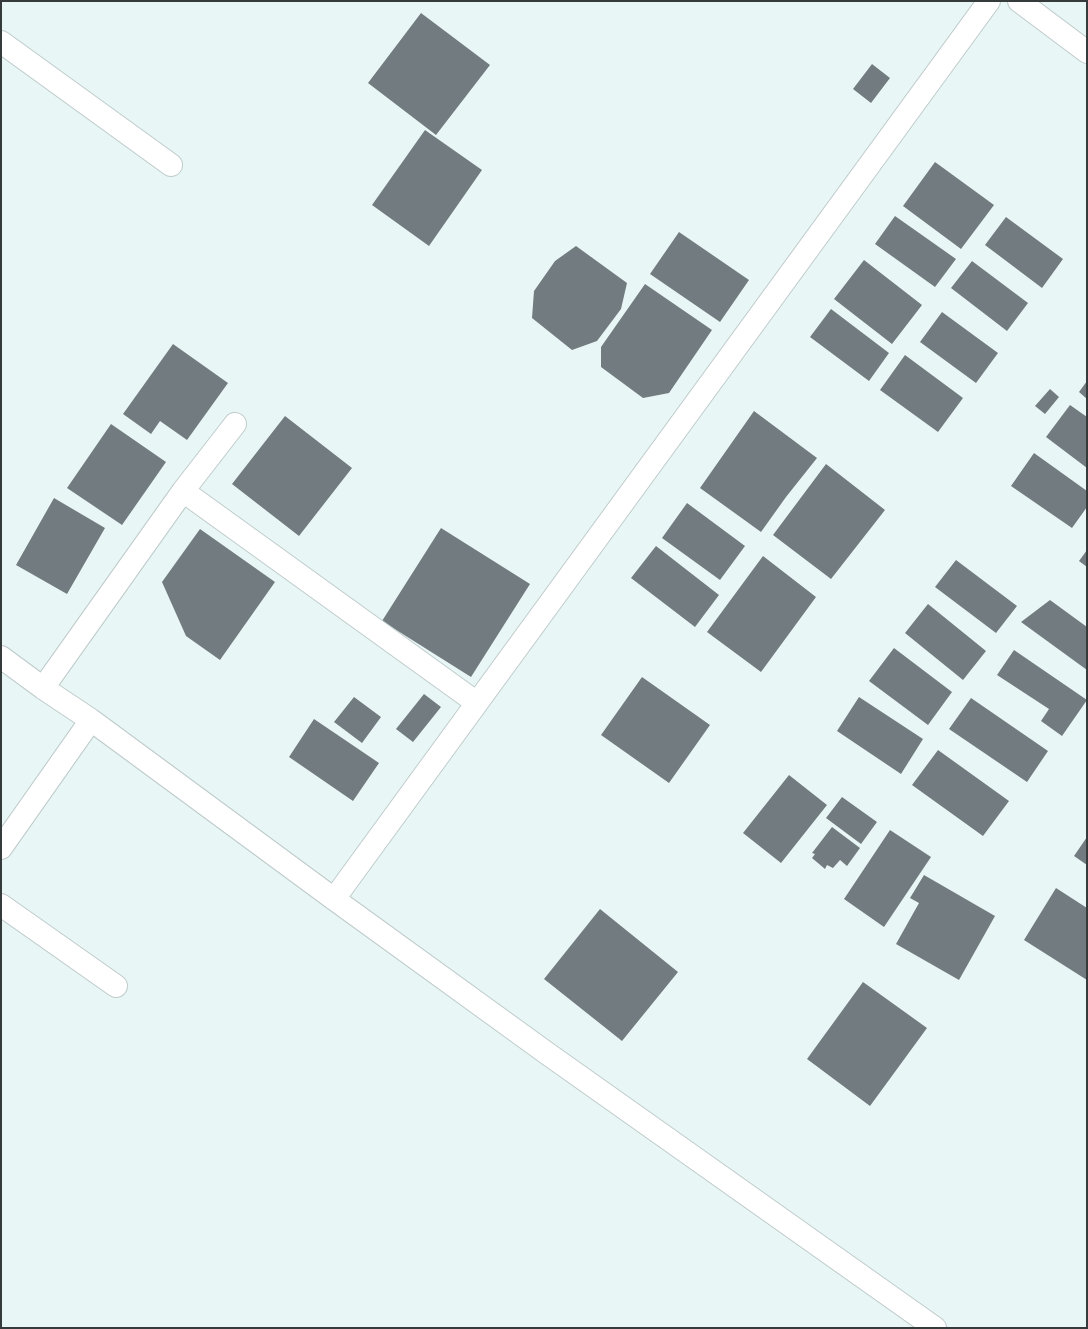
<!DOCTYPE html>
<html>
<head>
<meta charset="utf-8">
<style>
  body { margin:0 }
  #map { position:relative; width:1088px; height:1329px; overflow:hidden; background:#e9f6f6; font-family:Poppins,sans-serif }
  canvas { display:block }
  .frame { position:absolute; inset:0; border:2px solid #353a3a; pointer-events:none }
</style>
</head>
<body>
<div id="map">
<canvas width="1088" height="1329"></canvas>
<div class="frame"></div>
</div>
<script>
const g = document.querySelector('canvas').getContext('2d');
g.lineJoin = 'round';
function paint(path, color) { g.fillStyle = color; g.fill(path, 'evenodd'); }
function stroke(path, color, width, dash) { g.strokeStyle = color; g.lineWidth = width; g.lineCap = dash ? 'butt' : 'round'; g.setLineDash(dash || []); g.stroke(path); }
paint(new Path2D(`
  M421,13l69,52 -54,70 -68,-52z
  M872,64l18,14 -19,25 -18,-14z
  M425,130l57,40 -53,76 -57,-41z
  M935,162l59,43 -33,44 -58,-43z
  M895,216l61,43 -21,28 -60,-43z
  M1006,217l57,42 -21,29 -57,-43z
  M679,232l70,48 -29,42 -70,-48z
  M576,246l51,37 -6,26 -24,32 -25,9 -40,-32 2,-27 21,-30z
  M864,260l58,45 -30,39 -58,-45z
  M972,261l56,42 -21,28 -56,-43z
  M645,284l67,46 -43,63 -26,5 -42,-31v-20z
  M831,309l58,44 -20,28 -59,-44z
  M942,312l56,41 -22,30 -56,-41z
  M173,344l55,39 -41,57 -27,-19 -9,13 -28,-20z
  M905,355l58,43 -25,34 -58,-42z
  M1087,381v18l-8,-7z
  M1050,389l9,8 -14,17 -10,-8z
  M1070,405l17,12v51l-41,-31z
  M754,411l63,47 -31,39 -25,35 -61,-44z
  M285,416l67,52 -53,68 -67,-52z
  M111,424l55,38 -44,63 -55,-37z
  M1034,453l53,38v16l-15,21 -61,-42z
  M826,464l59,46 -54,69 -58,-44z
  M54,498l51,30 -38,66 -51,-29z
  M687,503l58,43 -25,34 -58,-42z
  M441,528l89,56 -59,93 -89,-56z
  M200,529l75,53 -55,78 -34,-24 -24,-54z
  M656,546l63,49 -24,32 -64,-49z
  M1087,550v17l-8,-6z
  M763,556l53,41 -55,75 -54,-40z
  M956,560l61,46 -21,27 -61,-46z
  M1050,600l37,27v43l-66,-48z
  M928,604l58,47 -23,29 -58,-47z
  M894,648l58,44 -24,33 -59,-44z
  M1014,650l73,50 -25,36 -21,-15 8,-12 -52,-34z
  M642,677l68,48 -41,58 -68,-48z
  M424,694l17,13 -28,35 -17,-13z
  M354,697l27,20 -19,26 -28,-21z
  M859,697l64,42 -22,35 -64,-43z
  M971,698l77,53 -21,31 -78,-53z
  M314,719l65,44 -26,38 -64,-44z
  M938,750l71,51 -26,35 -71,-51z
  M789,775l38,30 -46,58 -38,-30z
  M842,797l35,25 -16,22 -35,-26z
  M832,827l28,21 -13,18 -7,-6 -7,8 -6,-3 -2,4 -13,-11 3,-4 -3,-1z
  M890,830l41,27 -47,70 -40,-28z
  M1087,837v28l-13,-9z
  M924,875l71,41 -36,64 -63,-36 23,-41 -9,-5z
  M1056,888l31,20v72l-63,-40z
  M600,909l78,63 -56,69 -78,-62z
  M863,982l64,46 -57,78 -63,-47z`), '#727c80');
const minor = new Path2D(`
  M1019,1l68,51
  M1,42l170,123
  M183,491l52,-67
  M1,657l42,31 48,32 243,179 214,155 387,274
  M43,688l140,-197 294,212
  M1,848l90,-128
  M334,899l655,-898
  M1,905l115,81`);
stroke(minor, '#bfcbcb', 24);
stroke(minor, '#fff', 22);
</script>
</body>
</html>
